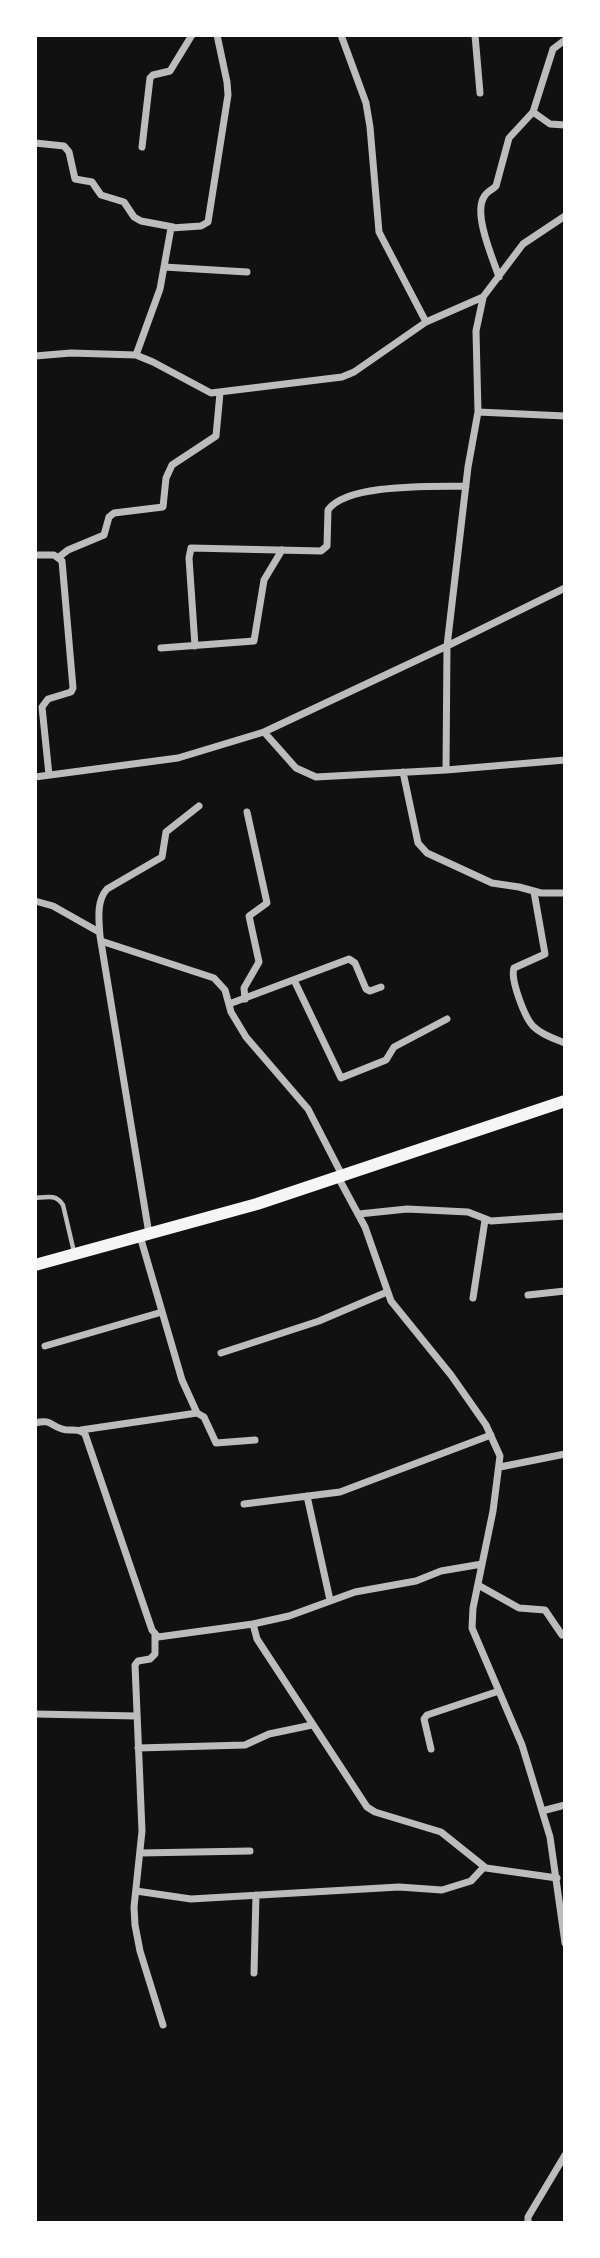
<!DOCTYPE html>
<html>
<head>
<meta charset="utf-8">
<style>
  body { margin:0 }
  #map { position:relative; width:600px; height:2258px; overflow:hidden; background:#111; font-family:Lora,serif }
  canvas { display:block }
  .frame { position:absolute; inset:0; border:37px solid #fff; pointer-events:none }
</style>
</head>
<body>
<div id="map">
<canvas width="600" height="2258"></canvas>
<div class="frame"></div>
</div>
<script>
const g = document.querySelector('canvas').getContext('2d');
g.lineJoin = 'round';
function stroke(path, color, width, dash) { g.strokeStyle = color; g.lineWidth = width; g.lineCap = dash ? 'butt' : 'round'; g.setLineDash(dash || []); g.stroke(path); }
stroke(new Path2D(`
  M35,1198c12,-1 21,-4 28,7l11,47`), '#bcbcbc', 4.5);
stroke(new Path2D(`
  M341,35l25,68 4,24 9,105 47,90
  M475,35l5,58
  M533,112l17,12 15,1
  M35,143l29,3 5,6 6,27 17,3 9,13 23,7 10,15 7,4 32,6
  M142,147l8,-69 3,-3 17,-4 22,-36
  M164,267l83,5
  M499,277c-6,-18 -26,-63 -15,-80 2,-5 8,-7 12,-11l13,-48 24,-26 20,-63 12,-9
  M136,355l24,-66 11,-61 30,-2 7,-4 20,-127 -1,-13 -10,-47
  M35,356l36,-3 65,2 17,7 58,31 131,-16 12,-5 72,-50 57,-25 40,-53 42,-28
  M478,412l87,4
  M35,555h19l8,6 11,127 -2,4 -23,7 -6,8 7,68
  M59,557l9,-7 36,-15 5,-18 5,-4 49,-6 3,-29 6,-13 44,-29 4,-43
  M195,646l-6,-88 2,-10 130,3 6,-5 1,-36c19,-27 106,-23 138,-24
  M161,648l93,-7 10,-61 18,-30
  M264,732l32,36 20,9 130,-7 119,-10
  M446,770l1,-124 21,-179 10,-55 -2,-81 7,-33
  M403,772l15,71 9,10 65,30 27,4 22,6h24
  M35,777l143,-19 86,-26 183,-86 118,-58
  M534,892l11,62 -31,14c-4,11 11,51 20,59 8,8 21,12 31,16
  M35,901l18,5 46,26
  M101,941l113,37 11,12 6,22 15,25 62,72 34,66
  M294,980l47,98 45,-18 8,-13 53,-28
  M245,999l-1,-11 15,-26 -10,-46 18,-13 -20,-91
  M229,1004l120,-45 6,4 11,26 4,2 11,-4
  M338,1177l27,50 26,74 60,74 35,50 14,31 -7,55 -20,97 -1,20 50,117 28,92 15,106
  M359,1214l48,-5 61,3 23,9 74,-5
  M149,1234l-49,-298c-1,-15 -4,-35 7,-47l55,-32 4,-25 33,-26
  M140,1236l42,144 15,33
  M528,1295l37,-4
  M473,1298l12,-78
  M45,1346l117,-34
  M221,1353l98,-32 68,-29
  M35,1423c17,-4 14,2 27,6 9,3 14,-2 23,5l67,196 6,7 95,-13 36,-8 66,-24 61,-11 25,-10 41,-7
  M81,1430l116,-17 7,4 12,26 39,-3
  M500,1467l65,-13
  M307,1496l23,104
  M244,1504l96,-12 151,-57
  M478,1585l41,23 26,2 17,25
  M253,1624l4,15 110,168 8,5 66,20 45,36 71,10
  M155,1636v18l-5,5 -12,2 -3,4 7,166 -8,76 1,18 5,26 23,74
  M35,1714l102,2
  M138,1748l107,-3 24,-11 43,-9
  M431,1749l-7,-30 3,-4 72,-24
  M542,1811l23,-6
  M140,1853l110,-2
  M136,1891l55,8 208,-12 43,3 29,-9 13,-14
  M254,1973l2,-78
  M528,2223v-6l37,-62`), '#bcbcbc', 7);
stroke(new Path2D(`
  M35,1265l222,-61 308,-103`), '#f5f5f5', 12);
</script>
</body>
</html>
